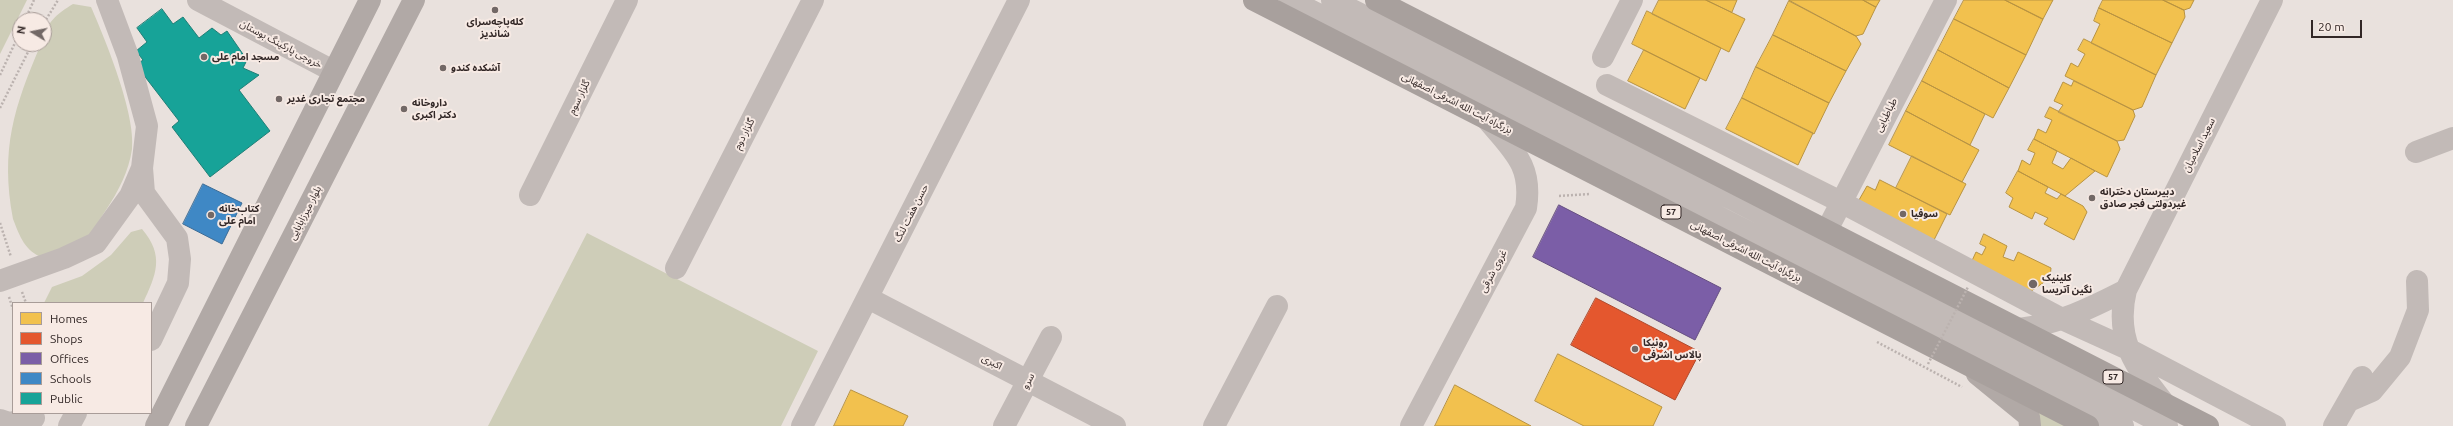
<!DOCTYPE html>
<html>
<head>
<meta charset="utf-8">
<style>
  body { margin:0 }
  #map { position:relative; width:2453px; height:426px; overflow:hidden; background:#e9e1dd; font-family:Ubuntu,sans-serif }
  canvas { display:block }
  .legend { position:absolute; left:12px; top:302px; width:140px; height:112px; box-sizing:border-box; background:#f7eae4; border:1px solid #a89c98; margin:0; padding:5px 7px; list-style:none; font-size:12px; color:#322726 }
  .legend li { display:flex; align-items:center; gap:8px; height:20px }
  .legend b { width:20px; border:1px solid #a89c98 }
  .north { position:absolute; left:12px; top:12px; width:40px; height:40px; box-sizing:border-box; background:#f7eae4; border:1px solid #a89c98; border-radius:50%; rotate:280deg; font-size:11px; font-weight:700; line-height:16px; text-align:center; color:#322726 }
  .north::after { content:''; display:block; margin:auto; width:14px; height:18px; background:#726866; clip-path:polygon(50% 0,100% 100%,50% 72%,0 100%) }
  .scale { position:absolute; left:2311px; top:20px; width:51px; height:18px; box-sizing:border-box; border:2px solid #322726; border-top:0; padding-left:5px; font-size:12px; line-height:14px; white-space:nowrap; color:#322726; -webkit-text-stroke:3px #f7eae4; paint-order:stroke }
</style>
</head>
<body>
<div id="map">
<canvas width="2453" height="426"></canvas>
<ul class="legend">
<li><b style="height:11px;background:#f2c14e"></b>Homes</li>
<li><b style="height:11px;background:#e4572e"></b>Shops</li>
<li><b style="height:11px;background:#7b5ea7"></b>Offices</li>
<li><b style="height:11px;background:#3f88c5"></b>Schools</li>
<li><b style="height:11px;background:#17a398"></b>Public</li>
</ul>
<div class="north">N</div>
<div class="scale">20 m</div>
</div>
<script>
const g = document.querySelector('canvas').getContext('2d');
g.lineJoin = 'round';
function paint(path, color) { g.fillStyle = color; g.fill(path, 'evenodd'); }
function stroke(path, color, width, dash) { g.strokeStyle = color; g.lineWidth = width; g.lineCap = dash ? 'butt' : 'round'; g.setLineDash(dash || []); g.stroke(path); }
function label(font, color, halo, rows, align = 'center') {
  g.font = font + ' Ubuntu,"Noto Sans Arabic",sans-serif'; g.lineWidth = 4; g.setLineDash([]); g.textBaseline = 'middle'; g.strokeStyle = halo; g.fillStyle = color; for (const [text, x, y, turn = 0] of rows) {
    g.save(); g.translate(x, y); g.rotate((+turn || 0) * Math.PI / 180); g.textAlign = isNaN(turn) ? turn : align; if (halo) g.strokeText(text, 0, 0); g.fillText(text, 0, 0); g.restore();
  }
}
paint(new Path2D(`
  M0,0h27l-27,54z
  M73,4l18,3c14,32 45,107 41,142 -3,22 -14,43 -26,61 -6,8 -11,21 -19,27 -11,10 -30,15 -44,21 -18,-7 -23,-21 -30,-39 -13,-70 1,-112 28,-175h3c0,-21 13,-30 29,-40z
  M142,229c23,27 14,46 1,74h-99l8,-16 30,-11 29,-21 20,-23z
  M587,233l231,118 -37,75h-293z
  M2041,411l28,15h-34l-4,-12z`), '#cecdb8');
const homes = new Path2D(`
  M1659,0h47l39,19 -16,33 -77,-38z
  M1706,0h31l-5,12z
  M1789,0h74l13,7 -13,27 -7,2z
  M1863,0h17l-4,7z
  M1964,0h41l38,19 -17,36 -72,-36z
  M2005,0h48l-10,19z
  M2103,0h60l21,10 1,7 -13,26 -73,-35z
  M2163,0h31l-4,8 -6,2z
  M1789,1l67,35 5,8 -15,27 -73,-36z
  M2099,8l73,35 -16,32 -65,-32 9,-19 -6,-3z
  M1647,11l74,37 -15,33 -74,-37z
  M1954,19l72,36 -17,33 -71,-38z
  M1773,35l73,36 -17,32 -73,-36z
  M2084,39l72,36 -14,32 -9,3 -68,-34 6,-13 7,4 7,-13 -7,-4z
  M1644,50l56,28 -15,31 -57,-28z
  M1938,50l71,38 -16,30 -71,-37z
  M1756,67l73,36 -15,31 -72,-36z
  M1922,81l63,33 -15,31 -64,-34z
  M2074,81l59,29 2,6 -11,24 -7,1 -59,-29 5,-7 -9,-4 9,-19 8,4z
  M1742,98l71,35 -15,32 -72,-36z
  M2050,107l67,34 3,8 -13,28 -73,-38 4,-10 8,4 6,-13 -7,-3z
  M1906,111l73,39 -17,32 -73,-37z
  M2034,139l23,12 -5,12 11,6 8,-11 24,13 -30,25 -47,-25 4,-11 8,5 5,-12 -7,-3z
  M1912,156l54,28 -16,31 -54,-27z
  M2018,171l30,16 -3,6 12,6 4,-5 22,12 4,6 -13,28 -30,-16 4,-6 -13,-6 -3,7 -23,-12 4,-9 -7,-5z
  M1880,180l67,34 -16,32 -76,-39 12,-21 8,4z
  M1984,234l23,12 -4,11 11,4 4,-9 33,16 -1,10 -23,16 -57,-29 6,-13 6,3 4,-8 -6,-3z
  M1558,354l104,53 -9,19h-69l-49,-25z
  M1455,385l76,41h-96z
  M851,390l57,26 -5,10h-69z`);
paint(homes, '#f2c14e');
stroke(homes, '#b89342', 1);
const shops = new Path2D(`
  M1596,298l104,54 -25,48 -104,-55z`);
paint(shops, '#e4572e');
stroke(shops, '#af492c', 1);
const offices = new Path2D(`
  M1559,205l162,83 -26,52 -162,-83z`);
paint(offices, '#7b5ea7');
stroke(offices, '#654e80', 1);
const schools = new Path2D(`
  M203,184l39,19 -20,41 -39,-20z`);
paint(schools, '#3f88c5');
stroke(schools, '#3b6b95', 1);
const public = new Path2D(`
  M162,9l11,15 10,-7 16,21 13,-10 9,7 6,-4 20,29 -4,8 16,7 -20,15 31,41 -60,46 -38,-50 7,-6 -43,-56 7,-5 -7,-9 11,-9 -10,-14z`);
paint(public, '#17a398');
stroke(public, '#1f7e76', 1);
stroke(new Path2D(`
  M25,20l9,-20
  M44,23l14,-23
  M0,75l20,-43
  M0,108l32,-64
  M1559,196l31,-2
  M0,223l11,34
  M22,292l4,11
  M9,297l4,12
  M1877,342l85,45`), '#bbb2af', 2.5, [2, 2]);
stroke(new Path2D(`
  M198,0l135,71
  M1290,0l400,202 433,224
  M1332,0l402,200 433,226
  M1603,57l29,-57
  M1607,85l234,117 221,117 66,30 147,77
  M2416,152l37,-14
  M142,168l2,25 33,45 3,21 -2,24 -27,57
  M530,195l97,-195
  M1827,230l119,-230
  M676,268l137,-268
  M0,281l64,-23 32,-15 34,-47 12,-28 5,-42 -19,-70 -21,-56
  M868,298l247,128
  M2019,329c39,-5 72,-21 107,-39
  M2349,401l23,-10 28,-34 18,-47 -1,-29
  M2164,403c-29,-37 -50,-64 -38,-113l146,-290
  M0,420l9,3 25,-5
  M69,426l7,-13
  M802,426l217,-426
  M1004,426l47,-89
  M1214,426l63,-120
  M1411,426l115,-218c7,-44 -14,-58 -40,-90
  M2334,426l28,-49`), '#c2bab7', 22);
stroke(new Path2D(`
  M1977,374l49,40 3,3 1,9
  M156,426l214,-426
  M196,426l218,-426`), '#b1a9a6', 22);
stroke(new Path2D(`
  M1254,0l834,426
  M1376,0l832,426`), '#a8a09d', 22);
stroke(new Path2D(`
  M1928,364l40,-77`), '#bbb2af', 2.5, [2, 2]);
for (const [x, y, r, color] of [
  [495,10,4,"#726866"],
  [204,57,4,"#726866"],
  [443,68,4,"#726866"],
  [279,99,4,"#726866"],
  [404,109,4,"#726866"],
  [2092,198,4,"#726866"],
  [1903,214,4,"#726866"],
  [211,215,4,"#726866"],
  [2033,284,5,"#726866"],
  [1635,349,4,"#726866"]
]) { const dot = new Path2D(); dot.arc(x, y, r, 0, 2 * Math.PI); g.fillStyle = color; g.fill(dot); stroke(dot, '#f7eae4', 1.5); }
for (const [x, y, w] of [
  [1671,212,20],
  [2113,377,20]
]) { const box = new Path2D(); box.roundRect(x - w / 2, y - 7, w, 14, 3); g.fillStyle = '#f7eae4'; g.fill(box); stroke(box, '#322726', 1); }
label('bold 9px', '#322726', null, [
  ["57",1671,212],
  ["57",2113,377]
]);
label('bold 10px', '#322726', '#f7eae4', [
  ["کله‌پاچه‌سرای",495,22,"center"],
  ["شاندیز",495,34,"center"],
  ["مسجد امام علی",212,57],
  ["آشکده کندو",451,68],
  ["مجتمع تجاری غدیر",287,99],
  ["داروخانه",412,103],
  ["دکتر اکبری",412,115],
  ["دبیرستان دخترانه",2100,192],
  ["غیردولتی فجر صادق",2100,204],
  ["کتاب‌خانه",219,209],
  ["امام علی",219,221],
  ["سوفیا",1911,214],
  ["کلینیک",2042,278],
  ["نگین آتریسا",2042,290],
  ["رونیکا",1643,343],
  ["پالاس اشرفی",1643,355]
], 'left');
label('10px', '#322726', '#f7eae4', [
  ["خروجی پارکینگ بوستان",281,44,28],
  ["گلزار سوم",579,97,-64],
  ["بزرگراه آیت الله اشرفی اصفهانی",1457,103,27],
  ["طباطبایی",1886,115,-63],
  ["گلزار دوم",744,134,-63],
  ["سعید اسلامیان",2199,145,-63],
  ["بلوار میرزابابایی",305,213,-63],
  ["حسن هفت لنگ",911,213,-63],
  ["بزرگراه آیت الله اشرفی اصفهانی",1746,251,27],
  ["غروی شرقی",1493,271,-62],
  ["اکبری",992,362,28],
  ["سرو",1028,381,-62]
]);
</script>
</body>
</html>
